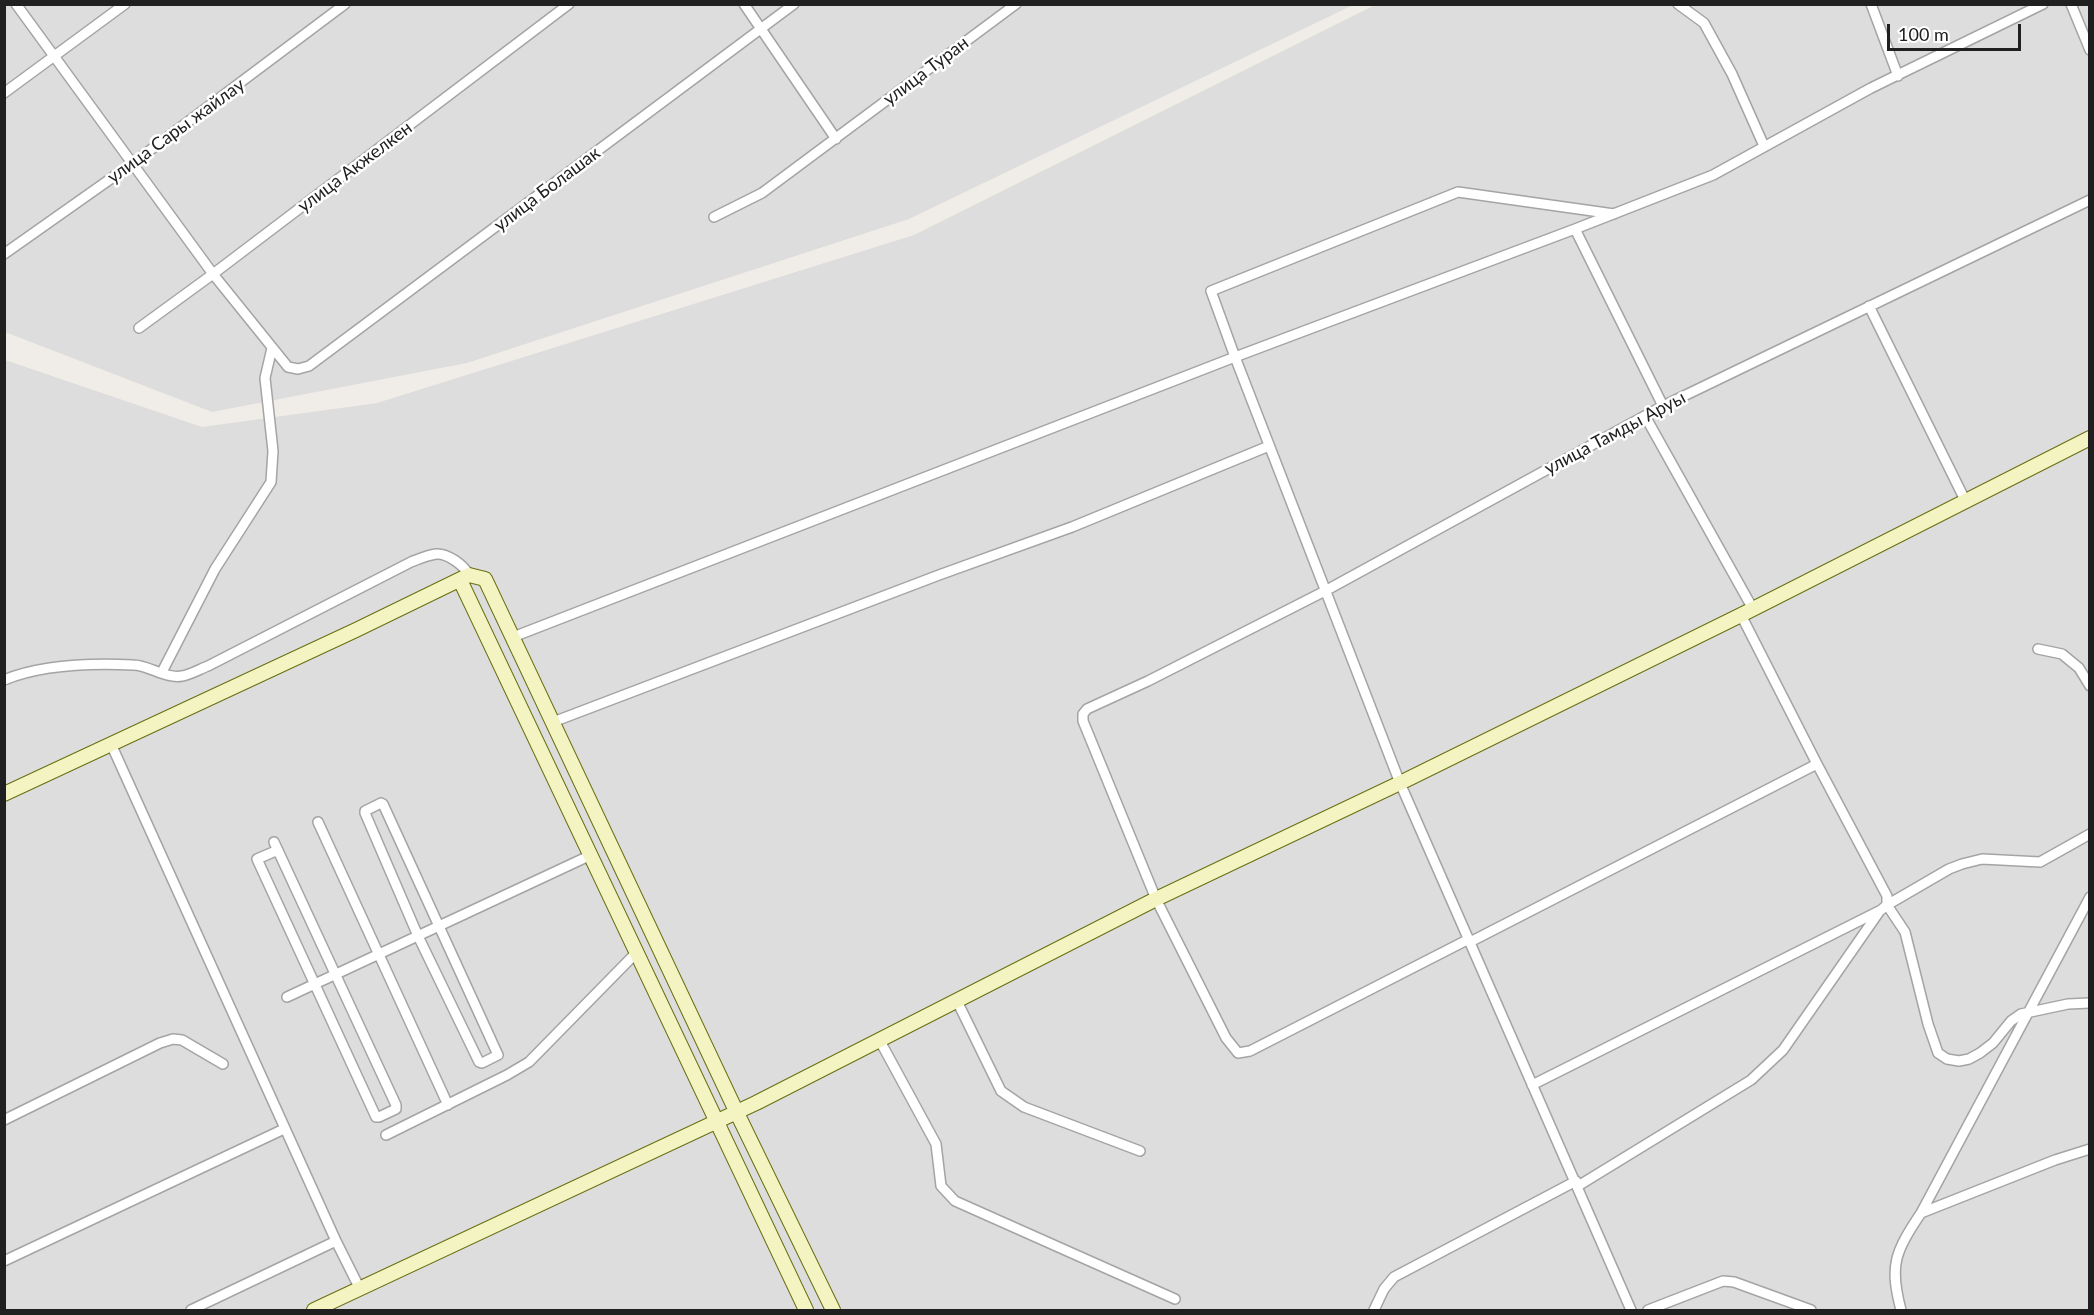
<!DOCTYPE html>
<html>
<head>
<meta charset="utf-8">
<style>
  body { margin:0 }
  #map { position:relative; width:2094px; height:1315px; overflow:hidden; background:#f0ede8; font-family:Lato,sans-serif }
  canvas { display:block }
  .frame { position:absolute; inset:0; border:6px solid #202020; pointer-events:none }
  .scale { position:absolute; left:1887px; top:24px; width:134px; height:27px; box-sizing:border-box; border:3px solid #202020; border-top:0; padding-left:8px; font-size:18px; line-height:21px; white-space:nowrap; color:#202020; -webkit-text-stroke:4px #fff; paint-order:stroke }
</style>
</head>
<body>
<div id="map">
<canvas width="2094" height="1315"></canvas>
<div class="frame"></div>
<div class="scale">100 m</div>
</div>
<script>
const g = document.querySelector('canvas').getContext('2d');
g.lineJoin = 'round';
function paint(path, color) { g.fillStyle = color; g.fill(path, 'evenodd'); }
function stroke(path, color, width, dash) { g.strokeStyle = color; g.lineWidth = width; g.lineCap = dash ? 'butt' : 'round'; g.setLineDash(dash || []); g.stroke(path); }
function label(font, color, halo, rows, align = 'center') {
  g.font = font + ' Lato,sans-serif'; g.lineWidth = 5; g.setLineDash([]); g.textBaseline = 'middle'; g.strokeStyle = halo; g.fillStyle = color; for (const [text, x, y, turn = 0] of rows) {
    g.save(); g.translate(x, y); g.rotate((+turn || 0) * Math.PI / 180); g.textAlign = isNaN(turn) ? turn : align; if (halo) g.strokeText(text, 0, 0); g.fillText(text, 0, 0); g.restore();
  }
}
paint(new Path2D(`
  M5,5h1348l-444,214 -442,144 -255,49 -207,-80z
  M1375,5h714v1305h-2084v-950l197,67 175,-24 537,-168z`), '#dedddd');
const street = new Path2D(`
  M16,4l197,270 75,93 10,2 11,-3 485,-362
  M744,4l92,135
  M1678,4l26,19 28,51 32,72
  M1871,4l27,72
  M2071,4l19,46
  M4,93l121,-89
  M1614,214l-156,-22 -247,99 24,66 340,-128 138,-54 158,-87 172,-84
  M714,217l48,-24 254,-189
  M1575,229l88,177
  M4,254l129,-91 212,-159
  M1869,306l96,194
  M139,328l74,-54 356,-270
  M1645,416l108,193
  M513,637l722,-280 165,426 231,527
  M2038,649l24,5 17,14 11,18
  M162,672l53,-103 56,-87 2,-31 -8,-73 7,-30
  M4,680c39,-16 87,-17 129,-15 16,0 32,14 49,11 8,-1 18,-7 26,-10l203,-104c8,-3 17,-7 25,-8 11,-1 28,11 33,21
  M553,722l386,-147 133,-48 197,-81
  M111,744l225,497 -145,69
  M381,803l2,1 115,251 -16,8 -3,-1 -61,-126 -53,-123v-2z
  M318,822l130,283
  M2090,834l-50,28 -58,-3 -20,5 -13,5 -62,36 18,27 23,92 10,29 9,6 12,2 10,-2 11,-6 13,-10 18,-22 10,-7 47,-10 22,-1
  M274,842l122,263v4l-17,8h-3l-119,-258 21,-9
  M1469,939l-219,112 -12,2 -12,-15 -70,-139 -73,-178v-7l4,-5 61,-28 177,-90 338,-185 427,-206
  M1470,942l347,-178
  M287,997l304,-142
  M957,1001l44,90 23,16 116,44
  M880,1041l56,103 5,42 14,15 220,98
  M1532,1085l349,-175 6,-5v-9l-70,-132 -76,-149
  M4,1120l156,-77 13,-4 9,1 41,24
  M386,1135l121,-60 22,-13 108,-110
  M1578,1186l173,-106 32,-30 96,-138
  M1921,1213l134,-53 35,-11
  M336,1241l24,48
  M4,1261l280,-132
  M1374,1310l10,-21 10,-12 182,-96
  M1648,1310l75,-29 11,1 77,28
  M1901,1310c-12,-45 -6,-58 20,-97l169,-316`);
const secondary = new Path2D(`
  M460,580l346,730
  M4,794l352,-164 113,-55 16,4 252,534 96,197
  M314,1310l442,-207 400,-204 244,-116 341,-168 349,-177`);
stroke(street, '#a4a4a4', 12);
stroke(secondary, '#676f0f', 16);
stroke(street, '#fff', 9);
stroke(secondary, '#f3f4c2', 14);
label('18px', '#202020', '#fff', [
  ["улица Туран",926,71,-37],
  ["улица Сары жайлау",176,131,-36],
  ["улица Акжелкен",355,167,-37],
  ["улица Болашак",547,189,-37],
  ["улица Тамды Аруы",1615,433,-28]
]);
</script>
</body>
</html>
